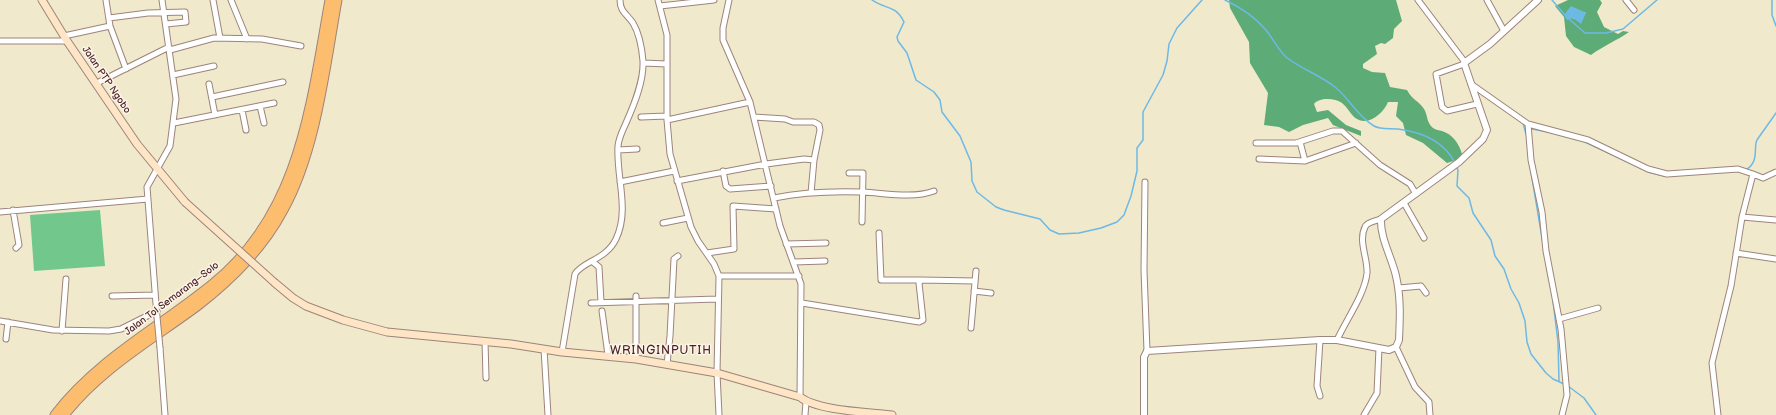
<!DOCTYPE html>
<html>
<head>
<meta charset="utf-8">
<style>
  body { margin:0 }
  canvas { display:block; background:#f0e9cc }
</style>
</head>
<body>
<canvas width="1776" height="415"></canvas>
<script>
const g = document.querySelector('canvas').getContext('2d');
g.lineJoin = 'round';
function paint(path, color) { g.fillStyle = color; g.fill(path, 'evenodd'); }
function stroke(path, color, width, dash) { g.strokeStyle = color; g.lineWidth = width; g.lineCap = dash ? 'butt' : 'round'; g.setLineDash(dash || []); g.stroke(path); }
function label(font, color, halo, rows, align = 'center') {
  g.font = font + ' "Balsamiq Sans",sans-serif'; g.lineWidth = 3; g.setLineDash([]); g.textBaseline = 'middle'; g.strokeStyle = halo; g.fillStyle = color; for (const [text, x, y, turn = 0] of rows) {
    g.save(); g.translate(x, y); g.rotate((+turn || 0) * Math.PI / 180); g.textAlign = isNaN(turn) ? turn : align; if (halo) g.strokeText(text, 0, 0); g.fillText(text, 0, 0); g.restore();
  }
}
paint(new Path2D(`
  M100,210l5,56 -71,5 -4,-56z`), '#72c88c');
paint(new Path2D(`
  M1229,0h167l6,21 -8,8 -1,9 -8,6 -4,-1 -6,3 2,8 -14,10v4l9,4 13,1 5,14 17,3c5,10 12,11 17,19 4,6 2,13 9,19 3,2 6,2 9,3 10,3 17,12 20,23l-5,6 -10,3 -24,-20 -17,-8 -3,-12 -7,-7 2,-14h-10c-5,12 -21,26 -34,15 -4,-4 -7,-10 -12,-14 -7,-5 -23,-6 -28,1l3,8 11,-2 18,15 15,6v5l-28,-11 -5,-7 -25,7 -14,7 -10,-5 -15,-2 4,-32 -18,-30 -1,-21 -19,-34z
  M1568,0h32l2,3 -5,9 7,15 14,7 5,-3 6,1c-13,9 -26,14 -38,23l-17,-8 -8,-11 -2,-19 -9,-11zM1571,7l15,6 -12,6 -3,-2z`), '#5dac78');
paint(new Path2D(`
  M1571,6l15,7 -5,11 -8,-6 -6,2 -3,-5z`), '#6db9e6');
stroke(new Path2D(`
  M872,0c14,10 23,4 32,22l-7,15 1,4 9,12 9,27 18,12 6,8 2,12 18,24 11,26 1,19 5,11 19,15 8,3 36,9 10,11 9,4 20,-1 22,-5 16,-6 7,-7 7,-19 6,-25v-23l6,-8v-28l20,-37 4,-14 2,-17 8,-16 25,-28
  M1225,0c15,7 30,17 41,30 7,9 12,19 20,27 15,12 34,18 49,30 15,12 22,29 39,39 7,4 16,2 24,3 23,3 46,12 57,34
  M1552,0l13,15
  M1772,0v15l4,11
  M1568,18l17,15h21l17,-4 34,-29
  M1523,123l3,11
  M1532,129l22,4
  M1585,142l58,27
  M1529,160l20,120
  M1456,166l2,4 -1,16 12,12 4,15 18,27 4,16 9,13 7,20 8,14 6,18 2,21 4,12 15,19 7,6 11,5
  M1745,170c15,-7 8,-23 12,-30 6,-9 13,-18 19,-27
  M1648,172l16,4
  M1553,301l5,41 1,39
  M1568,386l16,12 12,17`), '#6db9e6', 1.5);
const minor = new Path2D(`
  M106,0l4,26 16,43
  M213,0l7,38
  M231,0l16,39
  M658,0l9,35v85l3,34 21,73 7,14 16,23 5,12 -2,97 2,42
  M729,0l-6,28v12l27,62 30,124 21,58 -1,113
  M1418,0l46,61
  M1487,0l17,31
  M1626,0l8,10
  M660,6l54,-6
  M109,18l39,-5 37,-1 1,10 -20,2
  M64,36l46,-10
  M0,41h67
  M170,50l44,-12 48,1 39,7
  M643,63l24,1
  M1464,64l-28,10 6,33 5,4 30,-7
  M173,75l41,-9
  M97,83l72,-36
  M209,84l6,31
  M1471,84l57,40 60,16 60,29 19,5 71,-5 15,5 -11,43 -11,69 -19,77 6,52
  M212,97l71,-15
  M260,106l4,17
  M242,110l4,20
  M641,117l26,-1
  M754,117l31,2 8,3h21l5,3 1,5 -6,30 -3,33
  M667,120l83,-18
  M174,123l100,-20
  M1528,124l3,36 11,52 4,39 15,78 6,66 -5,20
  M1300,142l5,19
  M1256,143h40l37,-12h9l38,34 30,19 6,10
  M618,150l19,-1
  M1259,159l46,2 51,-18
  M723,171l3,15 4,3 41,-3
  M849,173h14l-1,49
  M1753,174l10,4 13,-6
  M677,181l89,-17 38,-5 10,1
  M620,182l54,-11
  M1145,182l-1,88 3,81
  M774,198c29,-6 59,-7 89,-6 22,1 49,7 71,-1
  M1404,203l20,35
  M13,210l6,35 -3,3
  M0,212l148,-13
  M1742,217l34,3
  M663,223l25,-5
  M879,233l2,47h40
  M786,244l40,-1
  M707,253l27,-4 -1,-43 43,3
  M1736,253l40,6
  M593,262l6,5 2,35
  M794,262l31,-1
  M719,276h80
  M1399,288l22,-2 5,7
  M974,291l17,2
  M112,296l43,-1
  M636,296v63
  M591,303l126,-4
  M802,303l117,19 4,-2 -4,-37 2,-3 54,1
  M602,311l6,44
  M157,317l-10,-130 23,-41 6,-47 -14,-99
  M1559,319l39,-11
  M0,321l53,9 56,1 12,-2 36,-18
  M971,328l5,-57
  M62,331l4,-52
  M6,339l2,-17
  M1337,340c9,-20 28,-46 30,-67 1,-14 -9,-32 -2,-46 2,-5 11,-6 16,-8
  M485,341l1,37
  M1396,347l19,40 14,15 1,13
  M160,348l5,67
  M544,349l4,66
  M562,352l13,-78c8,-13 31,-14 41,-35 14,-29 0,-62 2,-93 1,-9 5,-16 8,-23 8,-18 18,-42 17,-62 -1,-12 -4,-28 -10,-38 -6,-9 -13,-11 -13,-23
  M667,364l3,-28 4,-77 4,-3
  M1320,396l-3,-10 3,-46
  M805,415l1,-13
  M1364,415l13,-22 2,-45`);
const tertiary = new Path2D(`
  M1144,415v-58l3,-6 173,-11h17l52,10 7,-3 3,-7c1,-22 2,-42 -3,-64 -4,-18 -16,-38 -15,-57l78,-57 24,-23 4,-9 -23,-67 26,-19 48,-44`);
const secondary = new Path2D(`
  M42,0l25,41 70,103 48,58
  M275,283l18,15 13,8 37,14 44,12 124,12 51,8 74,7 81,14 83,24c18,14 69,15 92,18`);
const motorway = new Path2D(`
  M55,415c43,-56 104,-87 158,-131 88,-71 98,-180 117,-284
  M64,415c36,-46 87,-75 133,-109 34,-26 66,-58 86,-96 33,-59 42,-144 54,-210`);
stroke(minor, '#9d847c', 7);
stroke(tertiary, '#9d847c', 8);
stroke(secondary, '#9d847c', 9);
stroke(motorway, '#9d847c', 11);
stroke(minor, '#fff', 5);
stroke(tertiary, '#fff', 6);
stroke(secondary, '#fee5c5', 7);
stroke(motorway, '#fcbd6f', 9);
const minorBridge = new Path2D(`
  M157,317l3,31`);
const secondaryBridge = new Path2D(`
  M185,202l90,81`);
stroke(minorBridge, '#9d847c', 7, []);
stroke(secondaryBridge, '#9d847c', 9, []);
stroke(minorBridge, '#fff', 5);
stroke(secondaryBridge, '#fee5c5', 7);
label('10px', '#4a1f2b', '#fcf5e5', [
  ["Jalan PTP Ngobo",106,80,56],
  ["Jalan Tol Semarang–Solo",172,299,-37]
]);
g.letterSpacing = '1px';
label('12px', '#4a1f2b', '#fcf5e5', [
  ["WRINGINPUTIH",661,351]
]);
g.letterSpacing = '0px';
</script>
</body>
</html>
